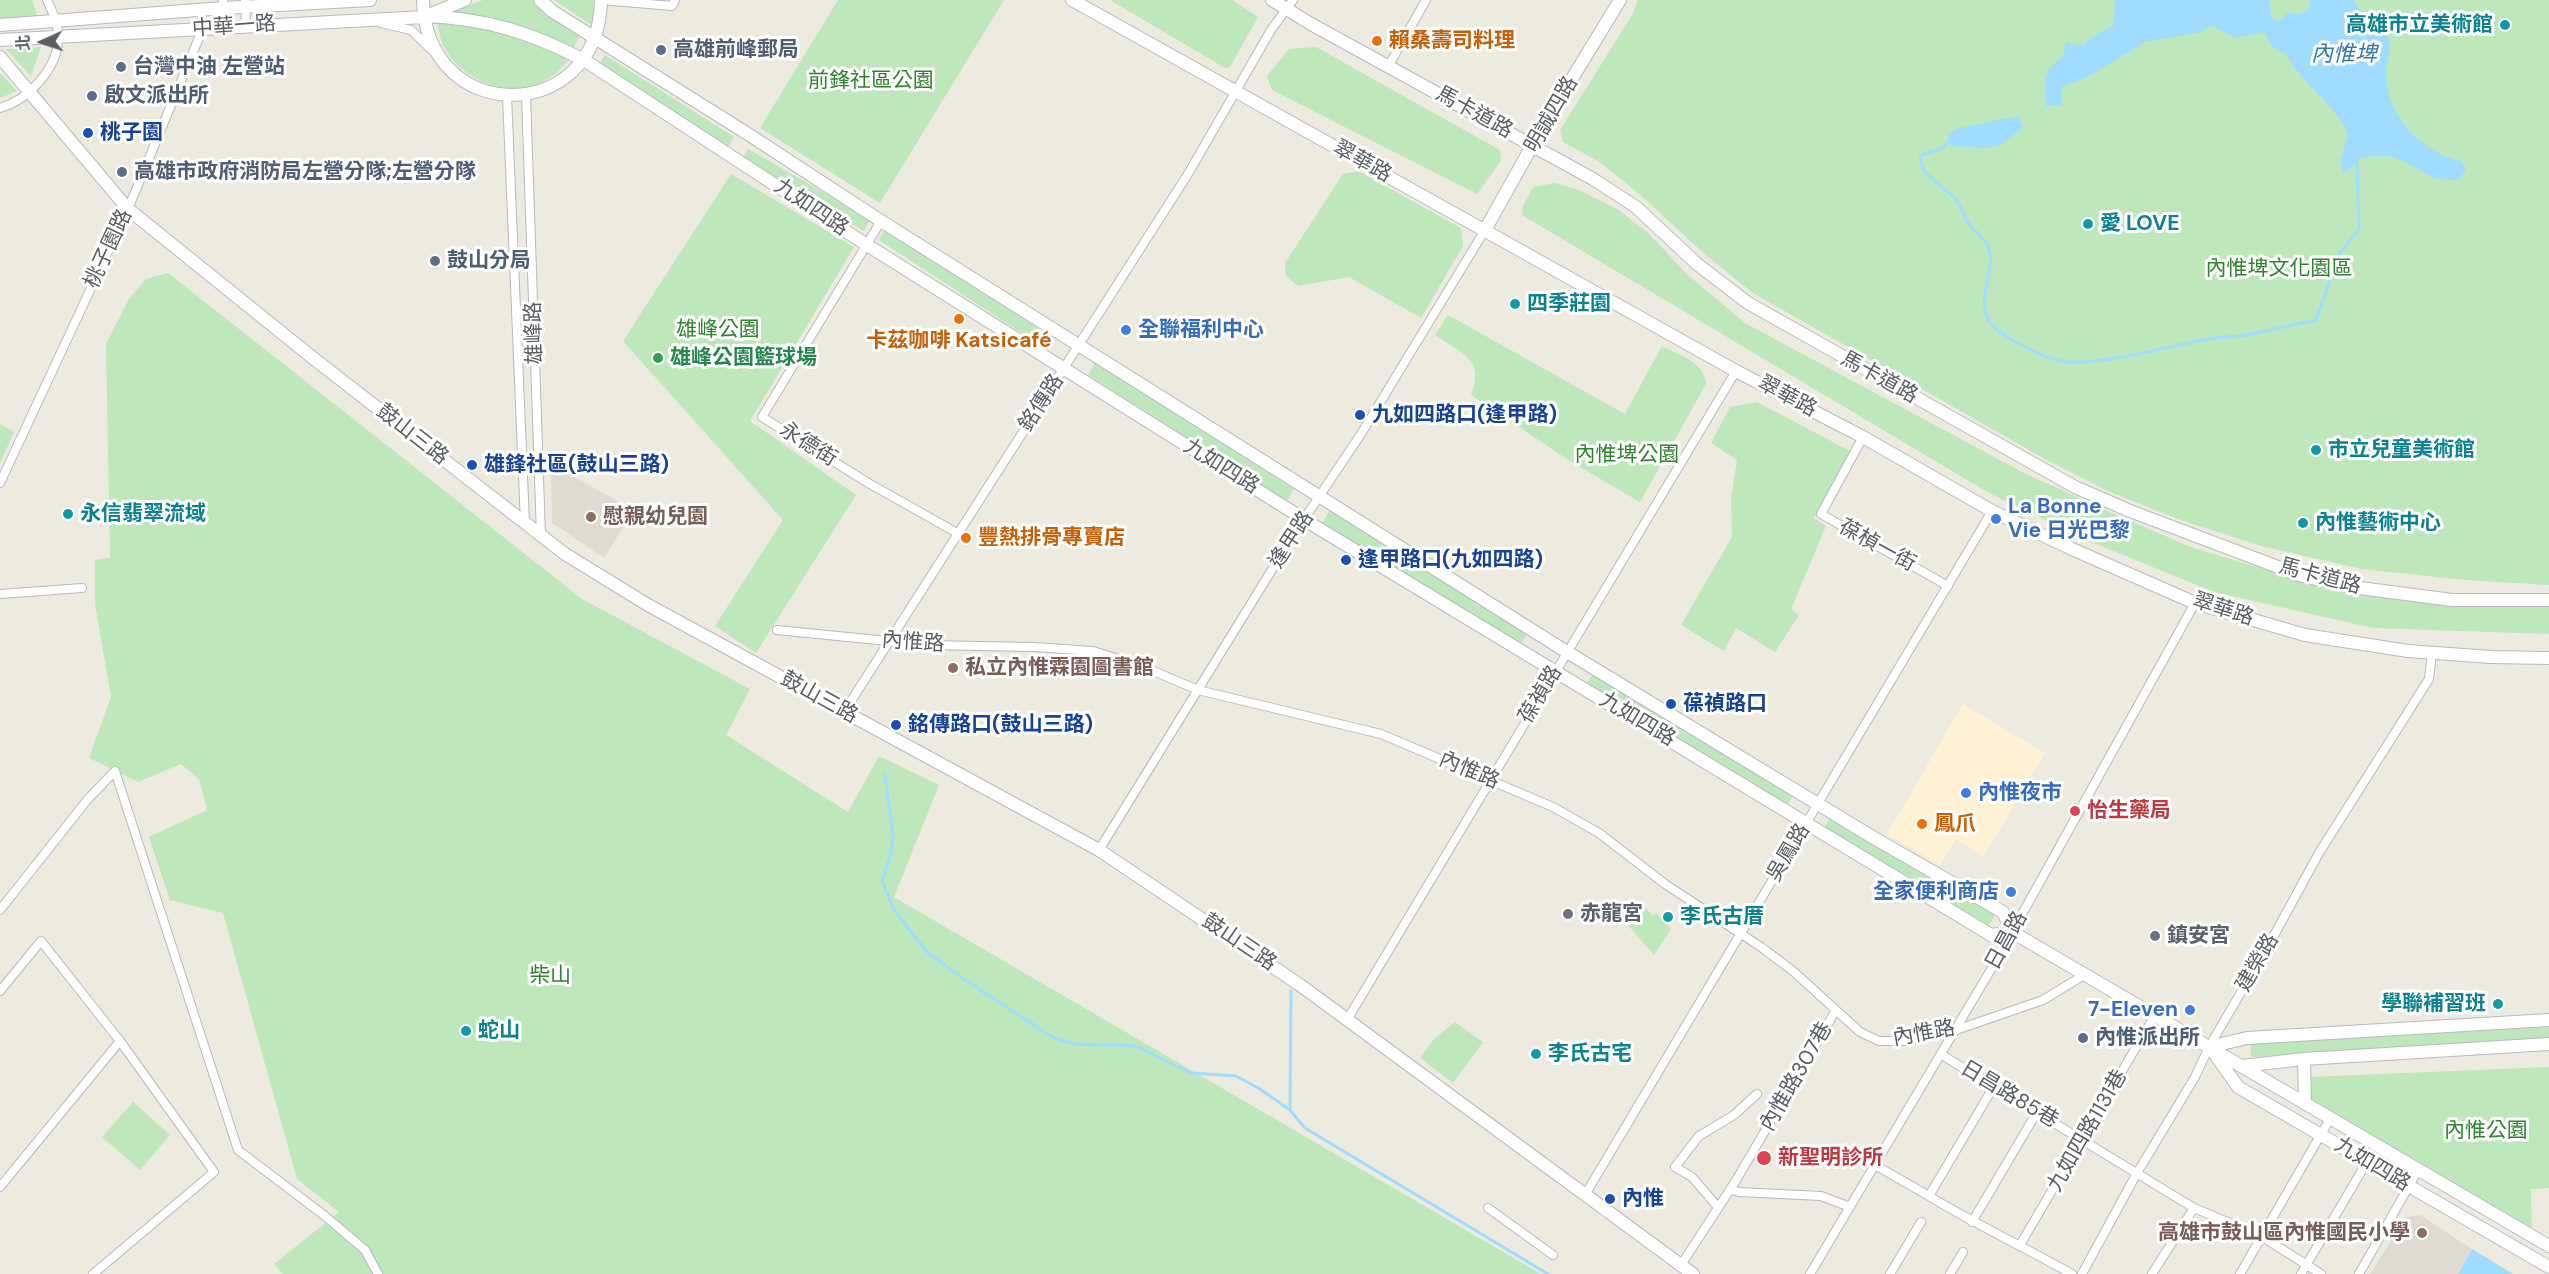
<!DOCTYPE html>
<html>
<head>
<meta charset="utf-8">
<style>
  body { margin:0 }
  #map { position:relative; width:2549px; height:1274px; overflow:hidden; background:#edeae0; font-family:"DM Sans","Noto Sans TC",sans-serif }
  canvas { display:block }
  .north { position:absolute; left:12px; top:12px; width:60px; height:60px; -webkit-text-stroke:4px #fff; paint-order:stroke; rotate:267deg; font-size:16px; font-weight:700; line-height:24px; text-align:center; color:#595e63 }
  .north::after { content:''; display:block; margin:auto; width:21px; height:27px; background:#595e63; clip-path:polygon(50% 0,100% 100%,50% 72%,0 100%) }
</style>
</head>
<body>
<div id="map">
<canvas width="2549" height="1274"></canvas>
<div class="north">北</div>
</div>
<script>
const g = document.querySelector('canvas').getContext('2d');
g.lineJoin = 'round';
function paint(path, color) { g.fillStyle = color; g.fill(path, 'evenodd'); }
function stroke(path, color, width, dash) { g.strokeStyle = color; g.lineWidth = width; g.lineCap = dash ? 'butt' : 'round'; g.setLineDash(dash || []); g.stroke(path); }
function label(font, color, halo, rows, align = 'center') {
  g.font = font + ' "DM Sans","Noto Sans TC",sans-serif'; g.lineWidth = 6; g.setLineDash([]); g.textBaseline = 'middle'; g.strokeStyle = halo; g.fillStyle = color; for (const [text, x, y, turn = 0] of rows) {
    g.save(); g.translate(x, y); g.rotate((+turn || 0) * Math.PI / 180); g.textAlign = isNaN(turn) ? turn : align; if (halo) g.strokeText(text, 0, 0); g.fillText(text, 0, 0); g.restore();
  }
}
paint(new Path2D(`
  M1963,704l82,49 -61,103 -28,-17 -16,26 -53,-31z`), '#fff2d4');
paint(new Path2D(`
  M551,464l83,46 -30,48 -52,-35z
  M2420,1215l52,34 -14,25h-88l36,-57z`), '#e0dbd1');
paint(new Path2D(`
  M0,0h32l6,18 -38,2z
  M483,0h50l9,8 40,24 -10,18c-38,-22 -76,-32 -119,-38z
  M554,0h39l2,13 -4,12z
  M838,0h166l-124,203 -120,-75z
  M1110,0h122l26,17 -28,50 -5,1z
  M1638,0h911v585l-84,-5 -103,-11 -101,-23 -83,-27 -68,-27 -65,-33 -292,-166 -45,-36 -71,-65 -39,-31 -35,-19 -3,-12 72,-115z
  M437,22l43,5 38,8 52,23c-8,10 -16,18 -28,24 -35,18 -82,-3 -99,-37 -3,-6 -4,-15 -6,-23z
  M41,47l-10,29 -25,-27z
  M1316,47l184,103 1,11 -24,33 -205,-104 -5,-14 22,-27z
  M605,55l129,82 -7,11 -129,-82z
  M0,73l17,18 -17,7z
  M748,149l122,70 -6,12 -122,-71z
  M1358,171l103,57 2,18 -42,72 -72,-41 -51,9 -12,-10 -1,-13 58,-89z
  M731,174l123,73 -104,174 106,74 -100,158 -41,-27 68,-106 -160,-179z
  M1555,183l24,7 40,20 30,24 39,41 57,48 279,150 95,43 74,32 108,32 248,25v29l-176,-6 -159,-36 -125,-51 -100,-48 -467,-278 1,-9 10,-19z
  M885,229l159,103 -7,11 -158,-103z
  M168,273l414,326 168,90 -24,46 122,77 31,-56 60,29 -45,112 647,377h-1258l-9,-10 65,-52 -42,-33 -74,-266 -53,-13 -21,-63 58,-27 -8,-31 -18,-15 -43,18 -49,-24 22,-61 -16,-93v-44l15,-2 -4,-214 23,-45 17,-20z
  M1448,315l177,99 37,-68c18,10 43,16 44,38l-66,118 -67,-39 -102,-68c15,-36 -10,-42 -36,-60z
  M1095,363l199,126 -7,12 -199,-126z
  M1757,402l93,49 -36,67 12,8 -35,83 8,6 -24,37 -39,-24 -12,23 -43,-26 51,-88 -1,-39 6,-38 -26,-17 19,-36z
  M0,424l14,8 -14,31z
  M1330,510l198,123 -8,12 -198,-122z
  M1592,675l201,121 -6,10 -201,-121z
  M1829,819l166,96 -6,11 -166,-96z
  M1644,906l9,10 3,-3 15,16 -17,26 -28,-32z
  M1455,1022l28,20 -30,41 -33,-25 14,-19z
  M2549,1027v14l-298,16 -1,-14z
  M2549,1067v121l-18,1 1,42 -222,-133v-21z
  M133,1102l37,33 -30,35 -38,-33z`), '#bee7bb');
paint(new Path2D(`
  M2115,0h155l1,18 8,3 9,-9 10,2 10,-4 2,-10h43c9,16 27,21 35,37 5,12 -2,23 -2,36 1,43 34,79 75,88l5,9 -7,9c-30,4 -38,-11 -63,-21 -9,-3 -24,-1 -34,-1l-19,18 -3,-16 8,-22 -5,-14 -15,-18 -34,-37 -7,-13 -15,-9 -8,-14 -29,6 -24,-13 -10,7 -56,10 -61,37 -23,8 1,18 -16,1c-2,-26 -4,-35 18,-50l1,-14 18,4 7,-8 23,-12z
  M2018,116l5,11 -21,17 -15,4 -35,-2 -4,-4v-7l7,-6z
  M2472,1249l41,25h-55z`), '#9fdcff');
stroke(new Path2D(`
  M1948,142l-7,7 -20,6c-4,20 24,31 35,45 6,6 7,17 13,24 5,7 14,12 18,20 12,22 -12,55 2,77 10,15 61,41 80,41 44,1 96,-15 139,-23 11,-2 22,-2 32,-3 26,-4 51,-11 76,-16l24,-67 19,-24 -2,-67
  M885,775l8,61 -2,18 -9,27 13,30 32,41 41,30 86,56 20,6 61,2 56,27 45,3 24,13 30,21 15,18 243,146
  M1290,1109l1,-118`), '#9fdcff', 3);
const street = new Path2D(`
  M223,0l2,27
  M245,0l1,26
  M601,0l71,6 3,-6
  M381,23l30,7 23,22
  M1389,65l37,-65
  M526,95l15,441
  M507,96l18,427
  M0,108c28,-8 57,-39 58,-68 1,-15 -5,-27 -11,-40
  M881,221l-119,196 108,67 89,50
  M1863,437l-42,77 127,72
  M0,483l128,-274 75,-181 -2,-18
  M0,594l82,-6
  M777,630l151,15 106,2 59,4 51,16 54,23 183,44 172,73 46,26 66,51 96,63 32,24 67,61 19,9h25l52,-11 87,-30 41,-25
  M844,712l344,-538 83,-144 22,-30
  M1099,850l195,-316 67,-100 124,-204
  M0,910l88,-111 27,-28 123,379 87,66 40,34 13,24
  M0,991l41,-50 79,100 -120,146
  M1347,1020l389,-649
  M1942,1055l252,153 -42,66
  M1875,1165l54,31 65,-110
  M1730,1189l9,3 82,4 29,11
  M1585,1195l407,-684
  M1929,1196c46,28 95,51 143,78
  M1717,1206l-25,-29 -17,-10 24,-31 35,-21 23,-21
  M1488,1208l65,47
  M2194,1208l67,28 60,38
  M1972,1222l65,-110
  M2020,1245l135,-230
  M1681,1265l54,-83 101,-172
  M93,1274l121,-102 -94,-131
  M1810,1274l186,-313 199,-358
  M1890,1274l31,-52
  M1950,1274l13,-22
  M2082,1274l55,-101 58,-96 14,-30 62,-106 48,-88 110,-174 3,-26
  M2240,1274l91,-157
  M2301,1274l67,-114
  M2359,1274l59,-104`);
const secondary = new Path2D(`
  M423,0c3,127 176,126 178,0
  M540,0l12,11 196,123 133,87 686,431 307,186 129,74 9,20 537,314
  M1072,0l664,371 127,66 129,74 80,38 123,54 110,32 103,16 83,6 58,1
  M1272,0l39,24 282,155 43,28 61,57 51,39 327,184 55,24 172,65 50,11 100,13h97
  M426,16c62,3 103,16 158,44l283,185 451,283 673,407 21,-3
  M0,25l224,-17 146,-8
  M0,40l424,-23 41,-17
  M0,57l128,152 185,149 252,196 83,51 451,245 201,135 393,289
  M1485,230l57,-102 78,-128
  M2209,1047l38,-9 302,-18
  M2212,1050l26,37 311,180
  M2304,1059l1,43
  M2242,1066l62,-7 245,-15`);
stroke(street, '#b6babe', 10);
stroke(secondary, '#b6bbc0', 14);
stroke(street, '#fff', 8);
stroke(secondary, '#fff', 12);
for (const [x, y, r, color] of [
  [2505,25,6,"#0f9aa8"],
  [1377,41,6,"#e8710a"],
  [661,50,6,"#5c6f8a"],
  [121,67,6,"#5c6f8a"],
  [92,96,6,"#5c6f8a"],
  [88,133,6,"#1a4fb4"],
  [122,172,6,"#5c6f8a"],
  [2088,224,6,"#0f9aa8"],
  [435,261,6,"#5c6f8a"],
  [1515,304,6,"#0f9aa8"],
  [959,319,6,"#e8710a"],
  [1126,330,6,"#3f7fe0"],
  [658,358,6,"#2e9e5b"],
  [1360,415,6,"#1a4fb4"],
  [2316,450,6,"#0f9aa8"],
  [472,465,6,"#1a4fb4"],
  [68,514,6,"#0f9aa8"],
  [591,517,6,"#8d6e63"],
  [1996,519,6,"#3f7fe0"],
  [2303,523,6,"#0f9aa8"],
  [966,538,6,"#e8710a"],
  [1346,560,6,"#1a4fb4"],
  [953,668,6,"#8d6e63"],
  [1671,704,6,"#1a4fb4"],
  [896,725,6,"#1a4fb4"],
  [1966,793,6,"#3f7fe0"],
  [2075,811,6,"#e0444e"],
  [1922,824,6,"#e8710a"],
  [2011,892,6,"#3f7fe0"],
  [1568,914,6,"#6b7280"],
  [1668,917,6,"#0f9aa8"],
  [2155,936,6,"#6b7280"],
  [2498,1004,6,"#0f9aa8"],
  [2190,1010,6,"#3f7fe0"],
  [466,1031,6,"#0f9aa8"],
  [2083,1038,6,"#5c6f8a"],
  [1536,1054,6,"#0f9aa8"],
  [1764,1158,8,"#e0444e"],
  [1610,1199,6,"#1a4fb4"],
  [2422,1233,6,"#8d6e63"]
]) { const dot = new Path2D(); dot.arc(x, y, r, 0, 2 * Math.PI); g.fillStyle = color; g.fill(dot); stroke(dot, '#fff', 2); }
label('bold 21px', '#0d838f', '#fff', [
  ["高雄市立美術館",2493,25,"right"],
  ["愛 LOVE",2100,224],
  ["四季莊園",1527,304],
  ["市立兒童美術館",2328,450],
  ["永信翡翠流域",80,514],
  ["內惟藝術中心",2315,523],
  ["李氏古厝",1680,917],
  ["學聯補習班",2486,1004,"right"],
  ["蛇山",478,1031],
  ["李氏古宅",1548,1054]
], 'left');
label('21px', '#595e63', '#fff', [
  ["中華一路",234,27,-4],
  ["馬卡道路",1474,113,29],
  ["明誠四路",1552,115,-60],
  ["翠華路",1362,162,29],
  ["九如四路",811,208,34],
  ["桃子園路",109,249,-65],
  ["雄峰路",535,333,-92],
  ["馬卡道路",1879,378,29],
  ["翠華路",1787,397,28],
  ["銘傳路",1042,403,-57],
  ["鼓山三路",412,435,38],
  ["永德街",808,445,32],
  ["九如四路",1221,467,32],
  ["逢甲路",1292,540,-57],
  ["葆楨一街",1877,546,29],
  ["馬卡道路",2320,577,15],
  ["翠華路",2223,610,18],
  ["內惟路",913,643,4],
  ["葆禎路",1541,695,-59],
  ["鼓山三路",819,698,29],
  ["九如四路",1637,720,31],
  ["內惟路",1469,771,23],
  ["吳鳳路",1789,853,-59],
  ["日昌路",2007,941,-61],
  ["鼓山三路",1239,943,34],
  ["建榮路",2258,963,-60],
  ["內惟路",1924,1034,-10],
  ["內惟路307巷",1797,1077,-60],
  ["日昌路85巷",2009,1095,31],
  ["九如四路1131巷",2088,1131,-60],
  ["九如四路",2372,1165,31]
]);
label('bold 21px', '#c56008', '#fff', [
  ["賴桑壽司料理",1389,41],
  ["卡茲咖啡 Katsicafé",959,341,"center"],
  ["豐熱排骨專賣店",978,538],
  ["鳳爪",1934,824]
], 'left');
label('bold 21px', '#4e5e75', '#fff', [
  ["高雄前峰郵局",673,50],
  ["台灣中油 左營站",133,67],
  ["啟文派出所",104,96],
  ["高雄市政府消防局左營分隊;左營分隊",134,172],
  ["鼓山分局",447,261],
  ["內惟派出所",2095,1038]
], 'left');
label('21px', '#31842f', '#fff', [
  ["前鋒社區公園",871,81],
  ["內惟埤文化園區",2279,269],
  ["雄峰公園",718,330],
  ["內惟埤公園",1627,455],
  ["柴山",550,976],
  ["內惟公園",2486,1131]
]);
label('bold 21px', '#164399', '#fff', [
  ["桃子園",100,133],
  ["九如四路口(逢甲路)",1372,415],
  ["雄鋒社區(鼓山三路)",484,465],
  ["逢甲路口(九如四路)",1358,560],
  ["葆禎路口",1683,704],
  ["銘傳路口(鼓山三路)",908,725],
  ["內惟",1622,1199]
], 'left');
label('bold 21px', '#366cbe', '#fff', [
  ["全聯福利中心",1138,330],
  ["La Bonne",2008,507],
  ["Vie 日光巴黎",2008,531],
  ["內惟夜市",1978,793],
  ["全家便利商店",1999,892,"right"],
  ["7-Eleven",2178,1010,"right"]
], 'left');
label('bold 21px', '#27864d', '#fff', [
  ["雄峰公園籃球場",670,358]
], 'left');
label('bold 21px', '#785e54', '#fff', [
  ["慰親幼兒園",603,517],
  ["私立內惟霖園圖書館",965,668],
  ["高雄市鼓山區內惟國民小學",2410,1233,"right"]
], 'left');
label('bold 21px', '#be3a42', '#fff', [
  ["怡生藥局",2087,811],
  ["新聖明診所",1778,1158]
], 'left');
label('bold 21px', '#5b616d', '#fff', [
  ["赤龍宮",1580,914],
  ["鎮安宮",2167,936]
], 'left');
label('italic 22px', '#3578ad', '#fff', [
  ["內惟埤",2344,55]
]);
</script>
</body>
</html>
